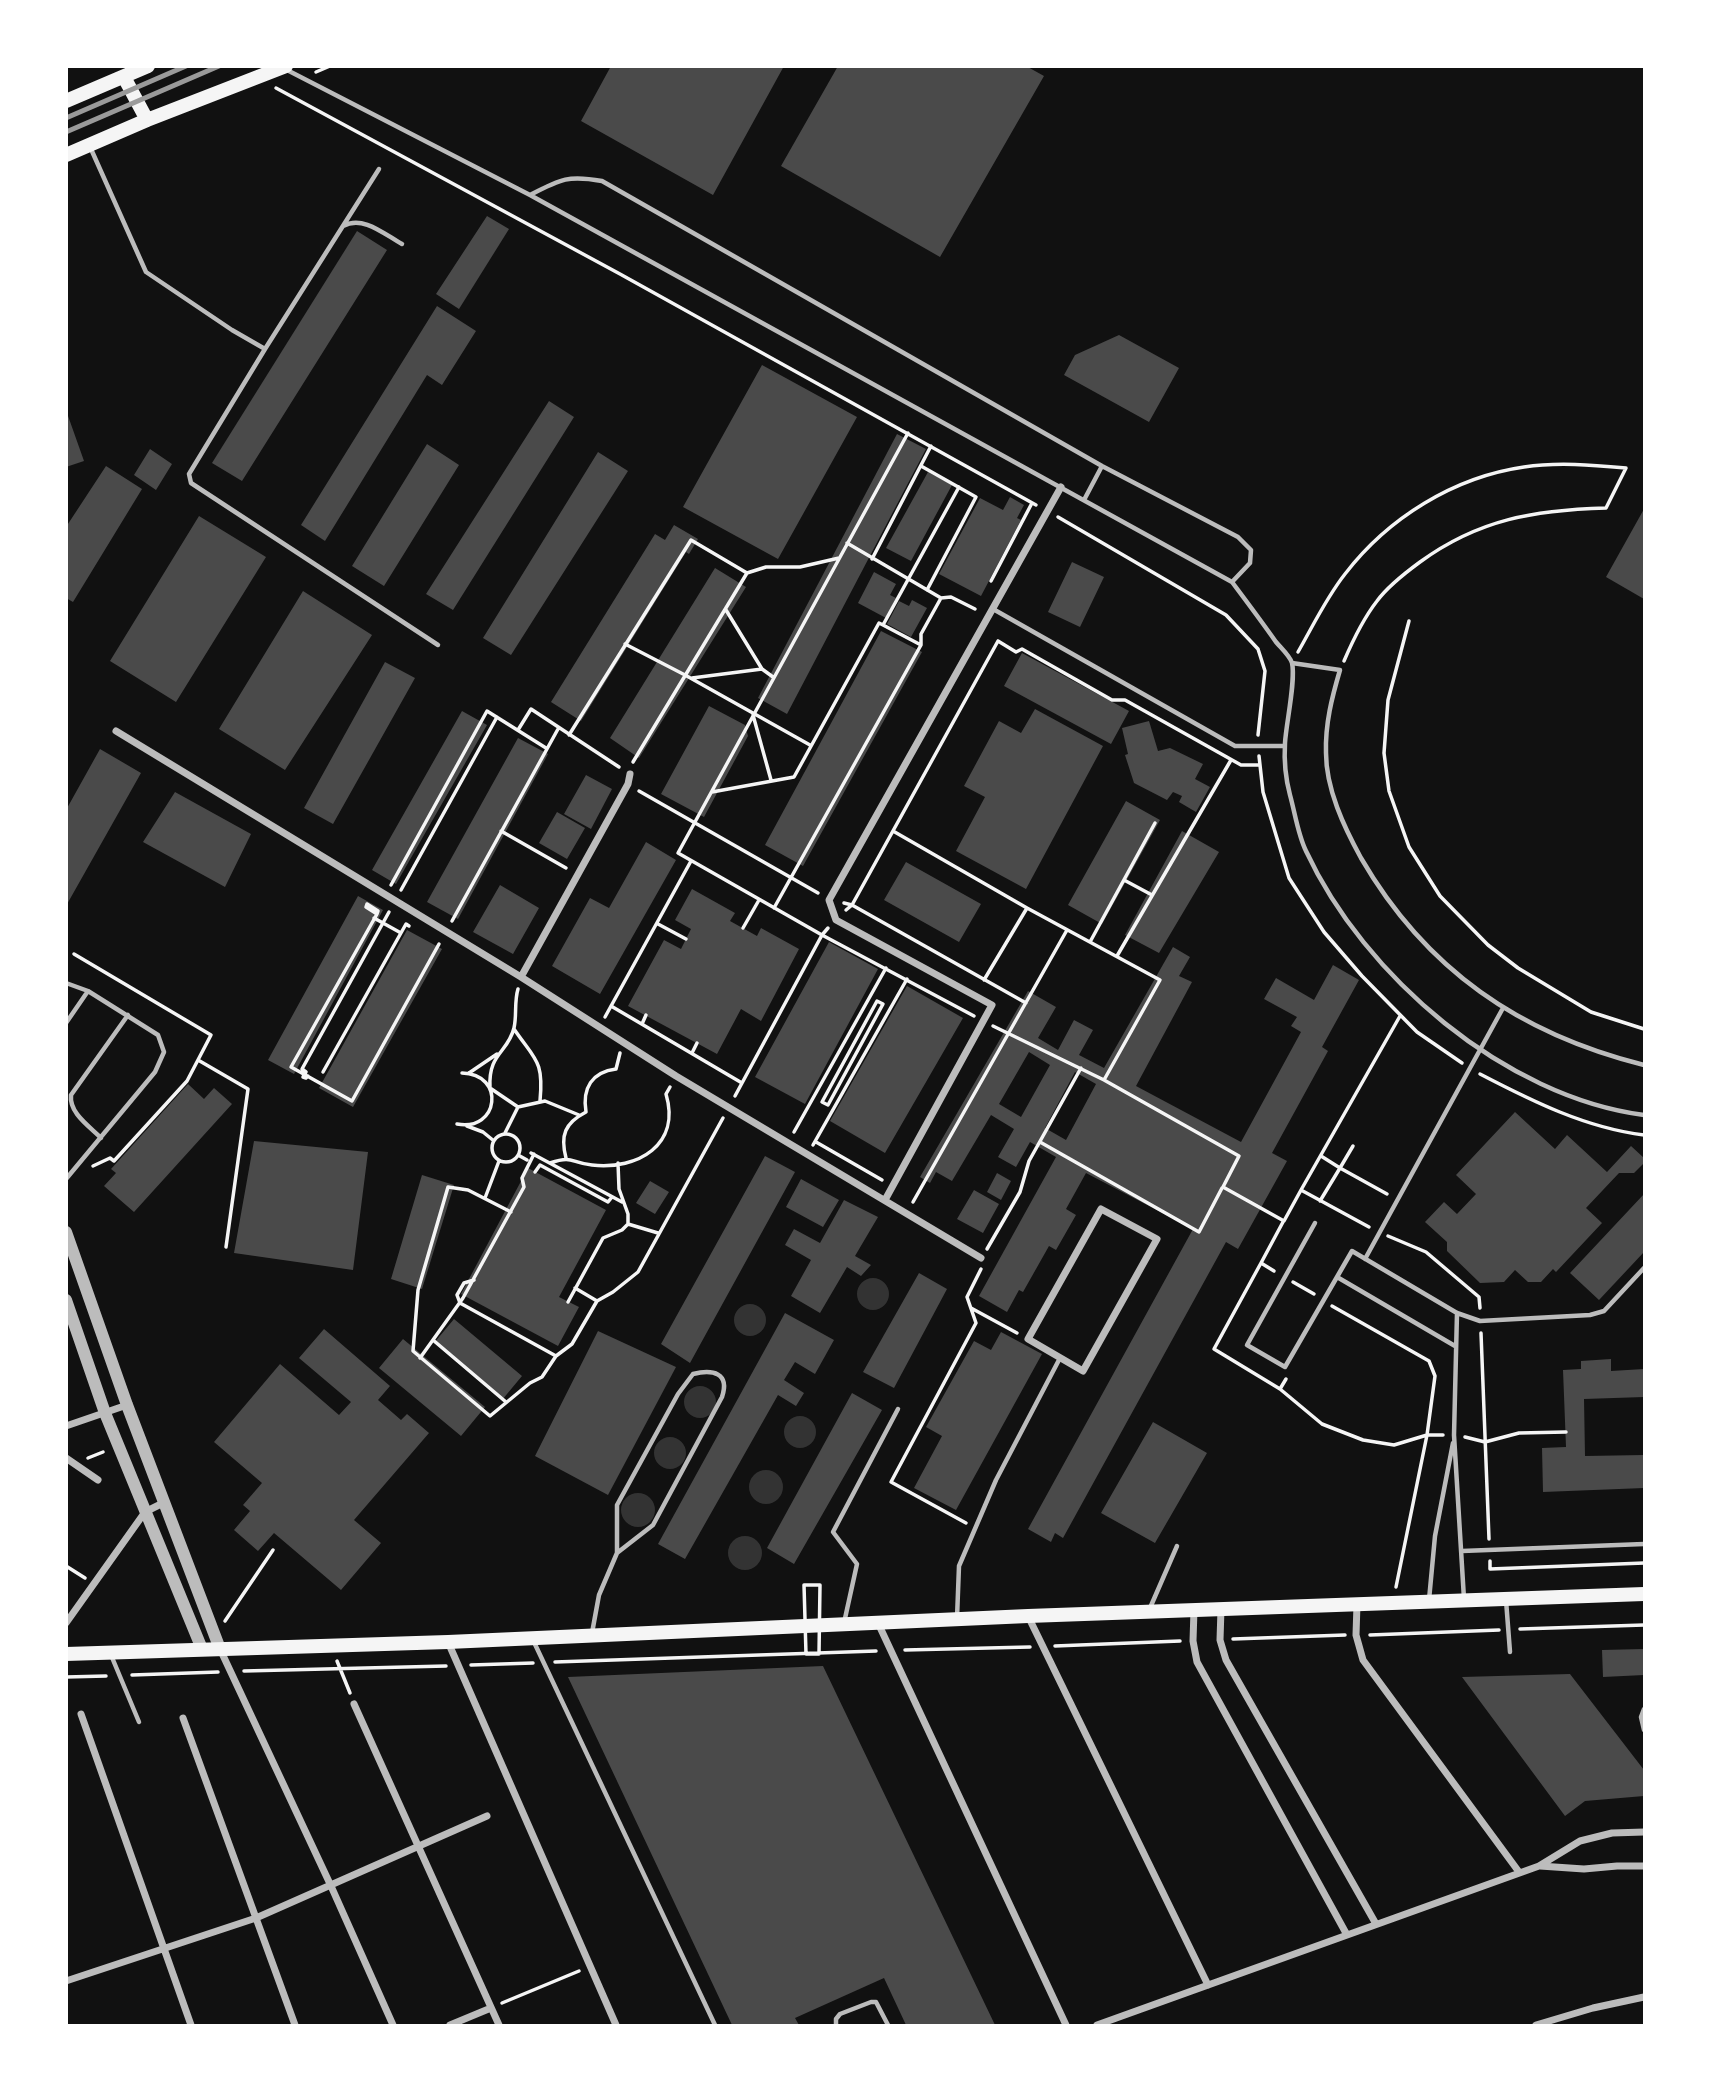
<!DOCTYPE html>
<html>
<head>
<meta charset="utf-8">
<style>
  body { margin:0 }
  #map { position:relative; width:1711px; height:2092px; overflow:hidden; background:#111; font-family:"IBM Plex Sans",sans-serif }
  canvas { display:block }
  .frame { position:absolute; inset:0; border:68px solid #fff; pointer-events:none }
</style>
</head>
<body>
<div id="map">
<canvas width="1711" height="2092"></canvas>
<div class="frame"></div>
</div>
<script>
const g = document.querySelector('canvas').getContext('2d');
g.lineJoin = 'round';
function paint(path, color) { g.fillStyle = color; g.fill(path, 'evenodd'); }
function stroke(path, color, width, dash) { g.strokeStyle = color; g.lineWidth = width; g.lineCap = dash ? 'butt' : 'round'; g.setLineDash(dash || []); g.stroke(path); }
paint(new Path2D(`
  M857 1294a16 16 0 1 1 32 0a16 16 0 1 1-32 0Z
  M734 1320a16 16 0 1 1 32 0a16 16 0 1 1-32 0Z
  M684 1402a16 16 0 1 1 32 0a16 16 0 1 1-32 0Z
  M784 1432a16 16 0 1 1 32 0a16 16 0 1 1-32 0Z
  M654 1453a16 16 0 1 1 32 0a16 16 0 1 1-32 0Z
  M749 1487a17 17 0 1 1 34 0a17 17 0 1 1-34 0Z
  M621 1510a17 17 0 1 1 34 0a17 17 0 1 1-34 0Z
  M728 1553a17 17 0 1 1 34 0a17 17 0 1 1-34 0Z`), '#333');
paint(new Path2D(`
  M611,66h173l-71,129 -132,-74z
  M838,66h188l18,10 -104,181 -159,-91z
  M487,216l22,13 -50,80 -23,-15z
  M357,231l30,19 -145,231 -30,-18z
  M437,306l39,25 -34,54 -15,-10 -102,166 -24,-16z
  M1119,335l60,33 -30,54 -85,-47 11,-20z
  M762,365l95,52 -79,142 -95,-52z
  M549,401l25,16 -121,193 -27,-16z
  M67,413l17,48 -18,6v-53z
  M897,434l29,15 -139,265 -29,-16z
  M427,444l32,21 -75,121 -32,-20z
  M150,449l22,15 -16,26 -22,-15z
  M598,452l30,19 -117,184 -28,-17z
  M106,466l36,23 -69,113 -7,-4v-71z
  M928,472l24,13 -41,76 -25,-13z
  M1010,497l14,8 -7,13 4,2 -40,76 -42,-22 41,-76 23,12z
  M1644,509v90l-38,-22z
  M199,516l67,41 -90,145 -66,-41z
  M674,525l24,14 -9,15 -3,-2 -105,169 -30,-19 104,-168 10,6z
  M1072,562l32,15 -24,50 -32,-15z
  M715,568l31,19 -107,171 -29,-20z
  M874,572l22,12 -6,11 6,3 -10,20 -28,-15z
  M303,591l69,44 -87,135 -66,-41z
  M912,600l15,8 -16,29 -24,-13 12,-23 10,5z
  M881,631l41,21 -119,214 -38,-21z
  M1022,653l107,58 -18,33 -107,-58z
  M385,662l30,16 -82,146 -29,-16z
  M709,706l36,19 3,11 -44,81 -43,-23z
  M1035,709l68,37 -77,143 -70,-38 29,-54 -21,-11 35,-65 22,12z
  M462,711l25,14 -91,159 -24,-14z
  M1149,721l9,30 12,-3 33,16 -8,15 15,8 -14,25 -17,-10 3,-6 -9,-4 -6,8 -33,-17 -9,-28 3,-1 -6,-26z
  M518,738l30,16 -90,165 -31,-17z
  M100,749l41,24 -75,133v-96z
  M586,775l26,14 -21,40 -27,-15z
  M175,792l76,42 -26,53 -82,-45z
  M1126,801l34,19 -58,104 -34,-19z
  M557,812l28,16 -18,31 -28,-16z
  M1182,831l37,21 -60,101 -34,-18z
  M646,842l30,18 -76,134 -48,-28 38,-68 19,10z
  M906,862l75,42 -22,38 -75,-42z
  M500,885l39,23 -26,46 -40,-22z
  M692,889l43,24 -5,8 27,15 4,-8 38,21 -38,72 -20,-12 -24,45 -89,-48 36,-66 17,9 10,-20 -16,-9z
  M358,896l25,14 -89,164 -26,-14z
  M407,930l35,19 -89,158 -34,-19z
  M829,942l49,27 -73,135 -50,-27z
  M1173,947l17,10 -11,19 13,6 -56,104 105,56 60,-110 -10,-6 6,-9 -33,-18 12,-21 38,22 19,-35 26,15 -37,67 6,4 -56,102 15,8 -49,88 -12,-7 -163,296 -8,-5 -4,9 -23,-13 165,-300 -107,-56 -20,36 10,6 -20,35 -7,-4 -26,46 -4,-2 -12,22 -28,-16 77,-139 -26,-15 -14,25 -18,-10 16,-28 -23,-14 -39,66 -16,-9 -6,11 -10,-6 108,-186 28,16 -18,31 20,12 16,-30 19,10 -14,25 25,13zM1029,1052l21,13 -29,52 -22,-13zM1075,1072l21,12 -30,56 -21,-12z
  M907,986l56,32 -78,135 -55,-32z
  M188,1084l16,15 10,-11 18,16 -98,108 -30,-26 12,-13 -5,-4z
  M1515,1112l40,37 12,-14 40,37 24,-26 13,12v5l-10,10h-15l-33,35 16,15 -46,49 -3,-3 -12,13h-13l-13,-12 -11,12 -24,1 -33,-32v-9l-22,-20 19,-20 13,12 19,-20 -20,-19z
  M254,1141l114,11 -15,118 -119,-17z
  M765,1156l30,16 -105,191 -29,-19z
  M528,1168l78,42 -47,87 20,10 -21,39 -97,-52z
  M997,1173l14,8 -10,19 -14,-8z
  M422,1175l32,10 -32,104 -31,-10z
  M801,1179l38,21 -16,27 -37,-20z
  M650,1181l19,11 -14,22 -19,-11z
  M974,1190l25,14 -16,29 -26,-14z
  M1644,1194v58l-45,48 -29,-27z
  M844,1200l34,17 -23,39 16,9 -10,11 -14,-9 -27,46 -29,-17 20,-36 -26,-15 9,-16 26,14z
  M919,1273l28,16 -53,99 -31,-16z
  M785,1313l49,27 -19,34 -20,-12 -11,18 20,13 -8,13 -18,-11 -93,164 -27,-15z
  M454,1319l68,57 -20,24 -68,-57z
  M324,1329l66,57 -12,14 23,20 6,-6 22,19 -75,87 27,23 -40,47 -67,-57 -16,18 -24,-21 16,-19 -7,-6 19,-22 -48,-41 66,-78 59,51 12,-13 -52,-44z
  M598,1331l78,36 -68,128 -73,-39z
  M1001,1332l41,22 -86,156 -42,-22 28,-52 -16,-9 48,-86 17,9z
  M403,1339l82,68 -24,29 -82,-68z
  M1611,1359v12l33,-2v28l-60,2 1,57 59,-1v33l-101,4 -1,-44 24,-1 -3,-77 18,-1v-8z
  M852,1393l30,17 -88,154 -27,-16z
  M1153,1422l54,31 -52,90 -54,-30z
  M1644,1649v26l-41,2 -1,-27z
  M823,1666l172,359h-89l-22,-47 -89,40 4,7h-67l-164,-348z
  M1570,1674l74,96v26l-59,5 -20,15 -103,-139z`), '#4a4a4a');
stroke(new Path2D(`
  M316,72l14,-6
  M276,88l344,186 416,231
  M908,433l-230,420 144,82 152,81
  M921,466l55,31 -49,93
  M1058,517l168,98 32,34 7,22 -7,64
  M847,543l94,55 10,-1 24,12
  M872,559l59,-113
  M991,581l41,-78
  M726,610l36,59 11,8
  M1409,621l-21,79 -4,53 5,38 20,56 31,49 48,49 30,23 73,44 53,17
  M883,625l38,20
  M998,641l18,11 6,-3 90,51h13l116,65h19
  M625,644l60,31 125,70
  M1298,652c15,-26 28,-54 47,-78 43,-56 109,-97 179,-107 33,-5 69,-2 102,1l-20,40c-71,2 -127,11 -186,54 -15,11 -32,24 -43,39 -14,18 -24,39 -33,60
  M692,678l70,-9
  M753,715l18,65
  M518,730l13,-21 88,58
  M569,735l122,-195 56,33
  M1259,756l4,36 26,86 35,54 38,44 55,56 45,31
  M633,762l114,-189 19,-6h34l39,-9
  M639,791l179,102
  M712,792l82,-15 85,-154 4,2 76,-138
  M501,831l65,37
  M893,831l134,77 133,72 -56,100
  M1124,880l28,15
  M391,885l96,-174 59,37
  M401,890l96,-173
  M844,903l8,2 174,98
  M774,908l147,-263v-11l20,-36
  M846,910l6,-5 146,-264
  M377,914l-11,-7 1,-3 11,7 -1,3 -86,153 61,34 87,-157
  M374,918l27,15
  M452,921l106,-192
  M658,924l28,15
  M743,928l16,-28
  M1090,942l65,-119
  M74,954l137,81 -24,46 -73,80 -4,-3 -17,8
  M1117,956l114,-196
  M984,980l43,-72
  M518,989c-4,13 -1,26 -4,39 -6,25 -26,25 -24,60l28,19 27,-6 34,14
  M877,1001l6,3 -55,101 -6,-3z
  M611,1006l131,77
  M605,1017l86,-156
  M642,1024l4,-9
  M993,1026l111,54 135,76 -16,31 61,34 17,-31 68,37
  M514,1029c21,31 30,31 26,72
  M692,1053l5,-10
  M198,1060l50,29 -22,158
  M323,1072l83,-148 3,2
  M469,1073l28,-19
  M1480,1074c52,27 106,54 164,61
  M308,1076l-2,2 -3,-1 3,-5 -4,-3 87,-157
  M735,1096l87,-161 6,-7
  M457,1124c42,8 49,-50 5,-51
  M467,1126l16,6 11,9
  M794,1132l92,-164
  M505,1133l13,-26
  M492 1148a14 14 0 1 1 28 0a14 14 0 1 1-28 0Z
  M816,1142l66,38
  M1040,1142l159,90 23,-44
  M813,1145l94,-166
  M1353,1146l-13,22 47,26
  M531,1153l91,49
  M518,1155l9,5
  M566,1158c-6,-23 -1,-35 20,-46 -4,-24 6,-40 30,-43l4,-16
  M550,1163c24,-8 20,0 42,2 46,5 89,-20 74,-71l4,-7
  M535,1172l5,-7 68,37 4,-5
  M1301,1190l99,-174
  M485,1198l14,-37
  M1320,1201l20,-33 -19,-12
  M913,1202l154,-272
  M511,1212l-43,-22 -20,-3 -30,103 -5,61 77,65 40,-33 12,-6 14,-21 16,-12 25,-43 16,-9 25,-20 85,-154
  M628,1224l30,9
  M1388,1236l38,16 53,45 1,11
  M987,1249l33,-57 9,-31 52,-93
  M1261,1263l-47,86 66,40 6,-10
  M1274,1271l-13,-8 22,-41
  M1293,1282l21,12
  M575,1288l22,13
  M568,1302l35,-64 19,-8 6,-6v-10l-9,-25 -1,-26
  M460,1303l96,53
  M460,1303l-3,-8 7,-12 10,-3
  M1332,1306l97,55 6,15 -8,59 -31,152
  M971,1308l46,25
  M1481,1333l8,206
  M433,1340l73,62
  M420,1358l43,-60 61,-111 -2,-9 12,-24
  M1280,1389l42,35 41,16 31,5 33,-10h16
  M1465,1437l20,5 34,-9 47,-1
  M88,1458l15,-6
  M966,1523l-75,-41 85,-159 -9,-26 14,-28
  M1490,1561v8l154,-6
  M66,1566l19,12
  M804,1585h16l-1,69h-13z
  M225,1621l48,-71
  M1520,1629l124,-4
  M1370,1635l129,-5
  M1233,1639l112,-4
  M1055,1646l125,-5
  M905,1650l125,-3
  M337,1661l13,32
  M555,1662l321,-11
  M471,1665l62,-2
  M244,1671l202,-5
  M132,1675l86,-3
  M66,1677l40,-1
  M502,2003l77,-32`), '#f5f5f5', 3.5);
stroke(new Path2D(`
  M287,70l243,125 702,387 18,-19 1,-13 -13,-13 -136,-71 -500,-285c-34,-6 -41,-2 -72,14
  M91,149l55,123 86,58 33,19 -76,125 2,9 247,162
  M343,226c20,-11 41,8 59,18
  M265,349l114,-180
  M1084,500l18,-34
  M1232,582c15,20 30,40 44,60 5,6 14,14 16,21 4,17 -6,61 -7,80 -1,16 1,37 5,52 5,18 8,40 16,56 58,125 199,246 338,264
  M993,609l242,137h49
  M1292,663l48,7c-8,27 -15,54 -14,83 0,36 18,74 35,105 65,112 159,176 283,207
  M66,983l22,8 70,44 6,17 -9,20 -89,107
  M66,1023l22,-32
  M101,1138c-12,-12 -32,-25 -30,-43l57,-80
  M1315,1223l-68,122 38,22 67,-116 105,62 23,8 110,-6 14,-4 40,-43
  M1365,1259l138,-251
  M1337,1277l118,69
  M1457,1313l-3,122 10,164
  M1462,1551l182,-7
  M1429,1600l6,-64 18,-93
  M1506,1600l4,52
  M1150,1608l27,-62
  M957,1618l2,-52 37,-86 64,-122
  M844,1623l13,-59 -24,-32 65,-123
  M592,1633l7,-38 18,-42v-48l61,-111 15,-20c20,-5 37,-1 29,23l-69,128 -36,28
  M533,1640l182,385
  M111,1655l28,67
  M1644,1709l-3,8 3,13
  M836,2025v-6l4,-5 31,-12h5l12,23`), '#bcbcbc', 4.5);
stroke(new Path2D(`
  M116,731l405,246 155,99 305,182
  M521,977l107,-193 2,-10
  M885,1200l107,-195 -156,-85 -7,-20 232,-413
  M1101,1209l56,30 -74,132 -55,-32z
  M66,1426l61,-21
  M66,1458l32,22
  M1357,1604l-1,31 7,25 156,212
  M1221,1609l-1,31 6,20 150,264
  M1194,1610l-1,31 4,21 150,273
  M1028,1616l180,369
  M66,1623l79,-111 20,-10
  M878,1623l188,402
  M448,1642l168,383
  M220,1649l111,237 62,139
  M354,1704l145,321
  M81,1714l110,311
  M183,1718l112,307
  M1540,1866l44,3 33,-3h27
  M66,1981l190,-63 231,-102
  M450,2025l41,-17
  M1097,2025l442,-159 41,-25 32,-8 32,-1
  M1536,2025l57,-17 51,-11`), '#bcbcbc', 7);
stroke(new Path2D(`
  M66,1232l61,173 93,244
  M66,1300l39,113 97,236`), '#bcbcbc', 12);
stroke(new Path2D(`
  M66,1654l382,-12 580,-26 616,-22`), '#f5f5f5', 14);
stroke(new Path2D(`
  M124,77l23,43
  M66,101l82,-35
  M66,155l81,-35 139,-54`), '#f5f5f5', 14);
stroke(new Path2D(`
  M66,118l120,-52
  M66,132l153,-66`), '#9a9a9a', 5);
</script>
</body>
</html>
